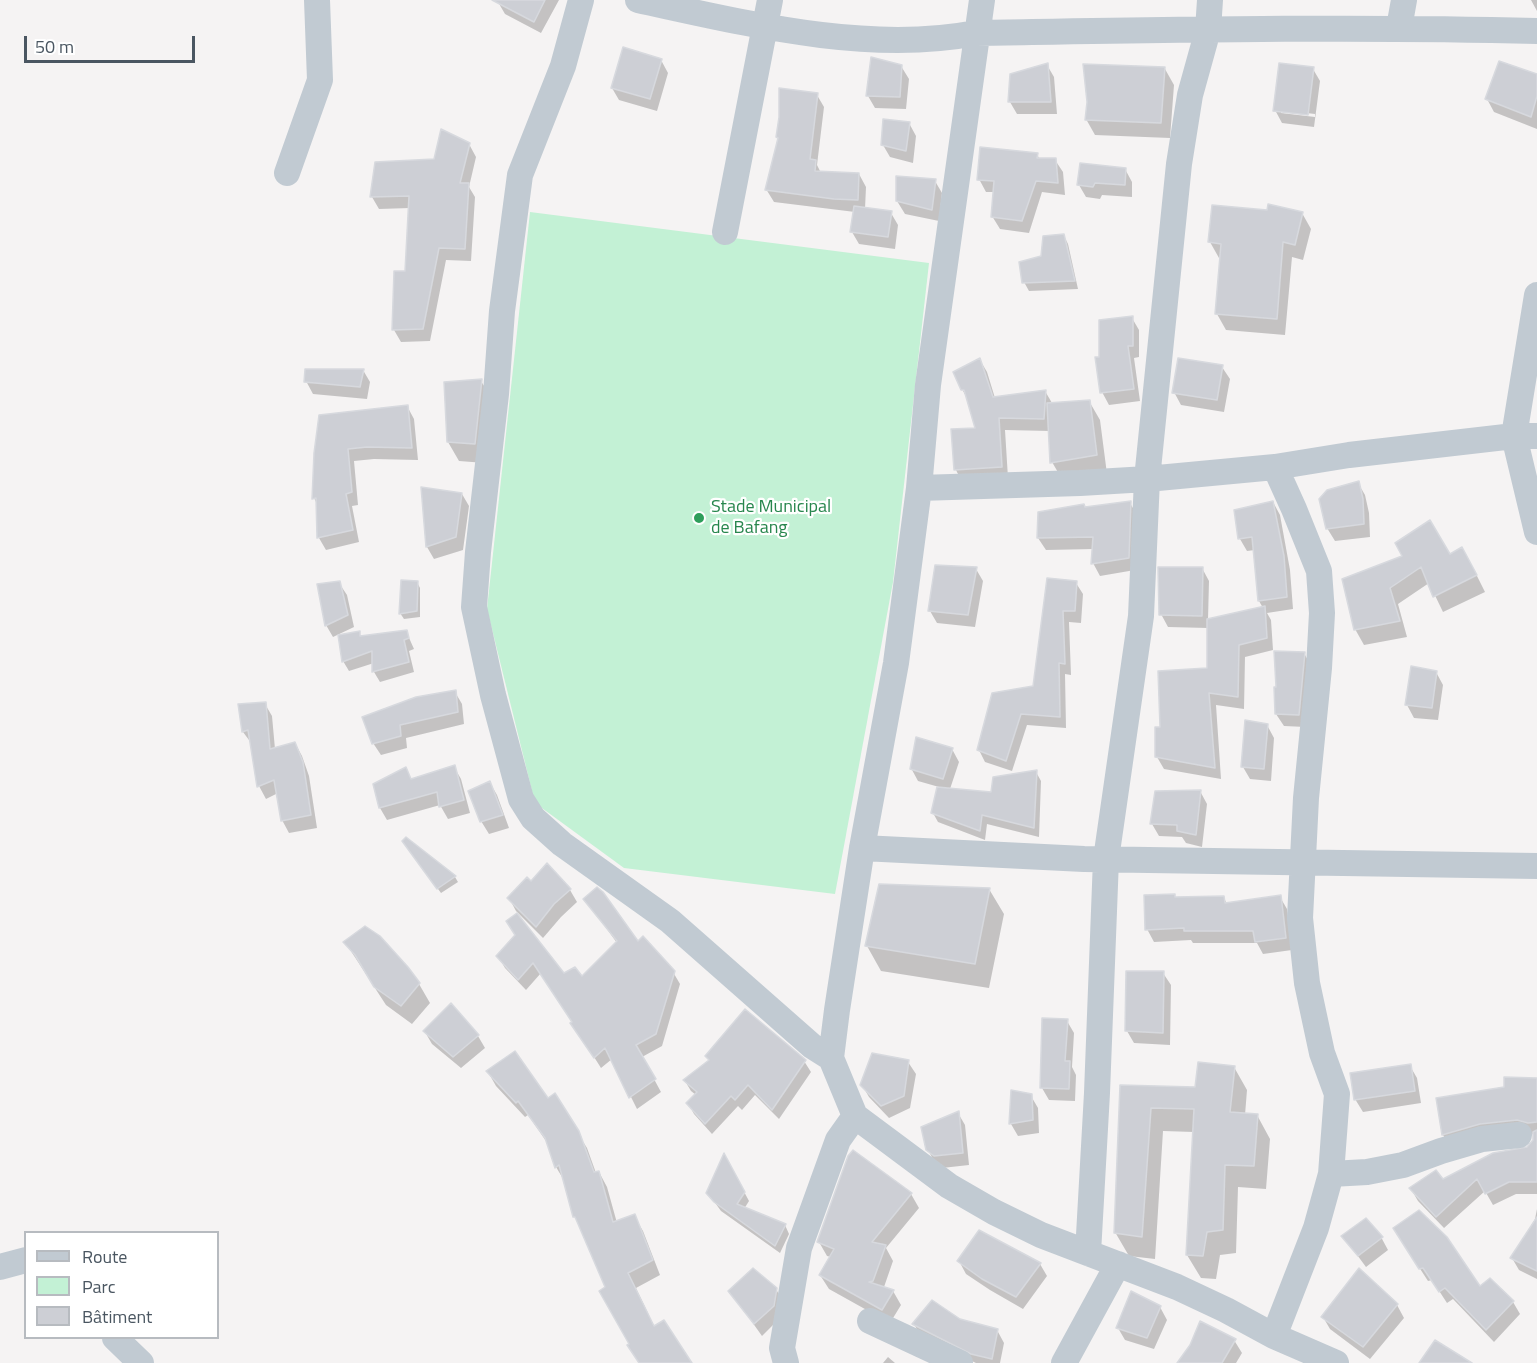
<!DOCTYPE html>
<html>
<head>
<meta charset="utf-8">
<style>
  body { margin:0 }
  #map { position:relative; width:1537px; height:1363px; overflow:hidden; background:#f5f3f3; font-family:"Titillium Web",sans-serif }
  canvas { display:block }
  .legend { position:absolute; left:24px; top:1231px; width:195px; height:108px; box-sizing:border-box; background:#fff; border:2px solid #b7bbc0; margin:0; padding:8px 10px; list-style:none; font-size:18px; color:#4a5661 }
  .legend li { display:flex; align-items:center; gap:12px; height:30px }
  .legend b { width:30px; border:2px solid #b7bbc0 }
  .scale { position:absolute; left:24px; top:36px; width:171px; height:27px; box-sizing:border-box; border:3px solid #4a5661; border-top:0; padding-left:8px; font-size:18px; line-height:21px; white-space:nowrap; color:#4a5661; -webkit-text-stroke:4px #fff; paint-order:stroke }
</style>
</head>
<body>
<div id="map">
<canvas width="1537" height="1363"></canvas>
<ul class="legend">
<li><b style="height:8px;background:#c1cad2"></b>Route</li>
<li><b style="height:16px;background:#c3f1d5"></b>Parc</li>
<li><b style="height:16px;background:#cdcfd5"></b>Bâtiment</li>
</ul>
<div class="scale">50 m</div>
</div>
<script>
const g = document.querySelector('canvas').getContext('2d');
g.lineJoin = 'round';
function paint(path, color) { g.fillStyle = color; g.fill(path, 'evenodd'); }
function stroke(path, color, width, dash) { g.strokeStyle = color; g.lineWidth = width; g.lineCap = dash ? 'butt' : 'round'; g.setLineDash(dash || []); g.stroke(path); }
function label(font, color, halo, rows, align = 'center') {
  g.font = font + ' "Titillium Web",sans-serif'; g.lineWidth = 4.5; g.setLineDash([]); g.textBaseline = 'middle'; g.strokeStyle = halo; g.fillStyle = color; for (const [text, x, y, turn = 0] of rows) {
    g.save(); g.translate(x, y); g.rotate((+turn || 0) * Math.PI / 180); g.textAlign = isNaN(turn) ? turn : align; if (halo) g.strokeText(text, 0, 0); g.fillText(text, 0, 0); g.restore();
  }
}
paint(new Path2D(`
  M530,212l399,51 -36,319 -58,312 -211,-26 -89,-65 -48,-194z`), '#c3f1d5');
paint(new Path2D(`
  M498,0h61l-18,33 -36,-19 -7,-12z
  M1531,0h6v11z
  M661,60l7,13 -11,38 -38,-11 -7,-12z
  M1047,65l7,12 3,37h-40l-7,-12z
  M901,66l8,13 -3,30 -31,-1 -7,-12z
  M1165,69l9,16 -4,53 -75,-3 -9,-16z
  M1313,69l7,12 -6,46 -32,-4 -7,-13zM1281,110l34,4v3l-34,-4z
  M1537,76v53l-43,-17 -7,-13z
  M817,95l7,12 -7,58 4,8 38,1 7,13 -1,22 26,4 7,12 -3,24 -36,-5 -7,-12 3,-20 -81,-10 -8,-13 13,-49 -2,-3z
  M909,123l7,13 -3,27 -23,-6 -7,-12z
  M469,144l7,13 -7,30 6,10 -4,64 -25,-1 -16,81 -29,1 -7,-12 13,-57 3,-65 -31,1 -7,-12 63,-37z
  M1037,154l3,6h15l8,12 2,23 -23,-3 -13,41 -29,-4 -8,-13 2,-24h-8l-7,-13z
  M1125,169l7,13v15l-30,-2 -2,4 -14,-2 -7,-12z
  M935,181l7,12 -3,28 -34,-7 -8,-13z
  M1302,213l9,16 -8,31 -11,-3 -7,78 -59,-5 -9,-16 5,-56h-3l-9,-16z
  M1064,236l4,8 10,45 -49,2 -5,-9 19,-24z
  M1132,318l7,12v27l-5,1 6,43 -31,4 -7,-13 -2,-34z
  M980,360l7,12 8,26 50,-7 7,12 37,-2 11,19 7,54 -44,7 -11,-19 -2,-31 -45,-1 3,48 -46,4 -6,-12 21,-41 -8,-27 -6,-11 8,-2z
  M1222,367l8,12 -6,33 -43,-7 -7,-13z
  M363,370l7,12 -3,17 -54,-5 -7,-13z
  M481,381l11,18 -7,64 -26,-2 -11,-19z
  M407,406l7,13 4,41 -44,-1 -20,2 4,44 -6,1 7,36 -33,8 -7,-12 -2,-34 -3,-6 2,-45z
  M1358,483l7,12 4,18 1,24 -35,4 -8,-13z
  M462,494l7,12 -6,44 -29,9 -7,-12z
  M1273,502l7,13 10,55 3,39 -26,4 4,7 2,30 -28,7 -1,52 -28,-4 5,74 -57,-10 -7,-12 5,-29 46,-59v-41l-40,-1 -7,-13 41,-46 7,13 -1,39 55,-12 -4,-7 -4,-51 -8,1 -7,-12 -4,-28z
  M1130,503l7,12 -2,55 -35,6 -7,-13 1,-14 -48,1 -8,-12 47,-29z
  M1449,556l22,8 14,28 -42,20 -14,-29 -31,21 9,33 -43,8 -9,-16 -11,-49z
  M976,569l7,12 -8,46 -38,-4 -7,-12z
  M1048,580l28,3 7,11 -2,29 -12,-1 2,53 -6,-1 1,54 -39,-3 -15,46 -27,-9 -6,-12 55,-62z
  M417,582l3,6v29l-16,2 -4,-6z
  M339,583l8,12 7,32 -21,10 -7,-12z
  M406,631l8,18 -5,2 5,21 -34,10 -6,-10v-9l-25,8 -6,-10 16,-28 3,5z
  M1304,653l7,13 -5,61 -22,-1 -8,-12z
  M1436,672l7,13 -5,35 -24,-2 -7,-13z
  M455,692l7,12 2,20 -58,14 1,10 -26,7 -8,-12 43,-45z
  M265,704l7,12 3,33 20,-6 7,13 7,20 8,52 -28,5 -7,-13 -4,-27 -12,6 -7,-13 -7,-42 -9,-12 -3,-26z
  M1267,725l7,13 -3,43 -21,-2 -7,-12z
  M952,749l7,13 -9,27 42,4 44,-21 5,9 -2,56 -52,-13 -2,16 -47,-18 -5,-9 6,-26 -21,-6 -7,-13z
  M454,767l7,12 9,34 -22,6 -8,-14 -53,15 -7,-12 32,-28z
  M490,783l7,12 12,33 -20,6 -8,-13z
  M1200,791l7,13 -5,43 -16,-4 -4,-6 -23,-1 -7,-12z
  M406,839l49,38 3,5 -17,11 -34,-46z
  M547,865l23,25 7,12 -16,15 -18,21 -27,-27 -7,-13 22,-14z
  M989,889l15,25 -15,74 -108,-17 -14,-25z
  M1174,896l2,2h48l3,6 53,-7 7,12 5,41 -29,4 -6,-11h-64l-2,-3 -37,2 -7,-13z
  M585,899l88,73 7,12 -18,62 -20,11 19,35 -24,17 -25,-50 -11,9 -60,-95 -15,17 -21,-22 -7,-12 18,-20 47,39 19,3 35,-35z
  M345,942l74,42 11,19 -18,21 -26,-19z
  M1163,973l8,12 -1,60 -36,-2 -7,-12z
  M1067,1021l7,12 -2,34 4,8 -1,26 -26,-1 -7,-12z
  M425,1032l53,4 7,12 -24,20 -29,-24z
  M804,1061l7,11 -32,47 -24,-24 -13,15 -4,-4 -26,28 -18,-20 -6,-11 8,-8 -5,-4 -6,-10z
  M908,1062l8,12 -6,34 -21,10 -20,-21 -7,-12z
  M1410,1066l7,12 4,25 -58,9 -8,-13z
  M1234,1067l13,23 -2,25h12l13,24 -4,50 -28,-2 -2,66 -16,2 -4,24 -15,-1 -14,-23 7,-123 -31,-1 -8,128 -26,-3 -14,-24 6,-146 76,2z
  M488,1072l60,29 29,31 10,16 9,25 3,-1 8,15 10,36 17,-7 9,15 17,44 -24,13 19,40 36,35h-52l-56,-131 -8,-15 -10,-35 -9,-15 -8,-23 -20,-29 -3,2 -29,-31z
  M1537,1078v116h-21l-23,11 -8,-14 -41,37 -26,-27 -7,-12 31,-8 86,-32 6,-8 1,-6 -10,-3 -74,15 -8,-12 62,-47 1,-9z
  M1012,1092l19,4 7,12 1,25 -21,3 -7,-12z
  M958,1113l7,12 4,40 -27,3 -7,-5 -7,-13z
  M725,1156l24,45 -5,8 41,16 4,9 -9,19 -59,-42 -13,-18z
  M911,1194l8,14 -33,40 7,13 -9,26 9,4 8,14 -11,18 -61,-34 -9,-14 11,-18 -4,-1 -8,-14z
  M1537,1209v70l-18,-9 -7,-12 23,-39z
  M1343,1236l38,1 7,13 -22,17z
  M1402,1241l78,47 10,-8 23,22 7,12 -26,28 -41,-43 -6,4 -15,-23 -4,1z
  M959,1261l81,3 7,12 -24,33 -33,-19 -24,-16z
  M776,1289l7,13 -3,16 -18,18 -32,-45z
  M1397,1305l7,13 -34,41 -40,-30 -7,-12z
  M1160,1307l7,13 -13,29 -29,-9 -7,-12z
  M959,1321l38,9 7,13 -4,20h-24l-55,-26 -7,-13z
  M1234,1340l8,13 -6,10h-55z
  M888,1357l7,6h-12z`), '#0003');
const building = new Path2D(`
  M492,0h53l-11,22z
  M623,47l39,12 -12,40 -39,-11z
  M871,57l31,8 -2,32 -34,-1z
  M1499,61l38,13v22l-6,21 -46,-18z
  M1048,63l3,39h-43l2,-28z
  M1279,63l35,4 -6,48 -35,-4z
  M1083,64l82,3 -4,56 -76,-3 2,-18z
  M779,88l39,5 -8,66 6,1 -1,11 44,2 -1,27 -24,-1 -69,-9 13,-52 -2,-1 3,-20z
  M883,119l27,3 -4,29 -25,-6z
  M441,129l29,14 -10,40h9l-4,66 -26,-1 -16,81 -31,1 2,-59h11l4,-75 -39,1 5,-35 59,-3z
  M980,147l58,6 -1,5h19l2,25 -22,-2 -14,40 -31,-4 3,-36 -17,-1z
  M1080,163l46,5 -1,17 -30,-2 -2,4 -16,-2z
  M896,176l40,3 -4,31 -36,-9z
  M1268,204l35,8 -8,33 -12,-3 -6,77 -62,-5 6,-70 -13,-2 4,-37 55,5z
  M854,206l38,5 -4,26 -38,-5z
  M1064,234l11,47 -53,2 -3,-21 22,-6 2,-20z
  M1133,316v30h-5l6,43 -34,4 -5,-36h4v-37z
  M980,358l13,39 53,-7 -2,29 -45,-1 3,49 -48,3 -3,-41 24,-1 -11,-38h-3l-8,-18z
  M1178,358l45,7 -6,35 -45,-7z
  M305,369h59l-4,18 -56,-5z
  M482,379l-7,65 -28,-2 -3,-60z
  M1090,400l7,55 -47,8 -3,-60z
  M408,405l4,43 -45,-1 -19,2 4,43 -6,2 7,36 -36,8 -1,-40 -4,1 2,-46 5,-38z
  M1359,481l4,18 1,25 -38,5 -7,-30 8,-9z
  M421,487l41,6 -6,44 -30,10z
  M1131,501l-2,57 -38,6 2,-27 -56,1 1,-26 46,-8 1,3z
  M1273,501l11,55 3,41 -29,4 -6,-64 -14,2 -4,-29z
  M1430,520l20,34 12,-7 15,28 -44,22 -12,-30 -31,21 10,33 -46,9 -12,-51 60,-23 -7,-13z
  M935,565l42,2 -9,48 -40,-4z
  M1158,567h45l-1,49 -43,-1z
  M1047,578l30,3 -2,30h-12l2,53 -6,-1 1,54 -39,-3 -15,47 -29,-11 15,-57 41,-7z
  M401,580l17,1 -1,30 -18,3z
  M340,581l8,34 -23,11 -8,-42z
  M1265,606l2,32 -28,7 -1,52 -29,-4 6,75 -60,-11v-30h5l-2,-56 49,-3v-49z
  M407,630l2,8 -5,2 5,22 -37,10v-21l-30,11 -4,-27 22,-4v5z
  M1274,651l31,1 -6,63 -24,-1 -1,-27h2z
  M1411,666l26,5 -5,37 -27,-3z
  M456,690l2,22 -58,13 1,11 -29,8 -10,-27 54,-20z
  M266,702l4,47 25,-7 8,20 8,53 -30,6 -7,-41 -17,7 -9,-57 -6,2 -4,-28z
  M1245,720l23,4 -4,45 -23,-2z
  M916,737l37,11 -10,31 -33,-10z
  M455,765l9,35 -25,7 -2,-15 -58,16 -6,-24 33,-17 5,12z
  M1037,770l-3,58 -52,-13 -2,16 -49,-18 6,-26 54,5 2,-15z
  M490,781l13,34 -23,7 -12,-31z
  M1201,790l-5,45 -19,-4v-6l-27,-1 5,-33z
  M406,837l50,39 -19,13 -35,-48z
  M547,863l24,26 -17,15 -18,23 -29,-29 20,-21 4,4z
  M879,884l111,4 -15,76 -110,-18z
  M597,887l6,5 35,49 5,-5 32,35 -19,63 -20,11 20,34 -27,19 -24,-50 -11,10 -24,-35 2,-1 -39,-59 -15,17 -22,-24 19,-21 -9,-14 11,-8 47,60 11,-6 7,9 35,-35 -34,-42z
  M1175,894v3l49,-1 1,7 56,-8 5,43 -31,4 -2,-11h-69v-3l-39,2 -1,-35z
  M365,926l15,10 28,31 12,16 -19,23 -27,-19 -19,-32 -12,-13z
  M1126,971h38l-1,62 -38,-2z
  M451,1003l28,32 -26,22 -30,-26z
  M745,1009l61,51 -34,50 -24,-25 -13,15 -4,-4 -26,28 -19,-21 11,-11 -14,-12 26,-20 -4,-4z
  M1042,1018l26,1 -3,42h5l-1,28 -29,-1z
  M515,1051l33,47 7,-5 24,38 15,41 5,-1 14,51 22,-8 18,46 -25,13 26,53 10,-6 28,43h-53l-12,-18 2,-1 -30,-53 6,-4 -30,-70h-2l-14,-52 -4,3 -10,-30 -27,-37 -2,2 -30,-32z
  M872,1053l37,7 -5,36 -23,10 -21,-21z
  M1198,1062l37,4 -5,46 28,2 -4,52 -29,-1 -2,65 -16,2 -4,24 -17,-1 8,-146 -43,-1 -9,129 -28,-4 6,-148 75,2z
  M1411,1064l4,27 -61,9 -4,-27z
  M1504,1077l33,1v44l-9,1 -11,-3 -37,4 -38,11 -6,-37 68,-11z
  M1011,1090l21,4 1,26 -24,4z
  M959,1111l4,42 -29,3 -8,-6 -5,-23z
  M1537,1130v52h-28l-24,12 -8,-15 -41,38 -27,-29 27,-18 7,9 50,-26 34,-6 6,-7v-8z
  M853,1150l59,43 -40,49 14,3 -13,36 -4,1 25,8 -12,20 -63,-35 15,-26 -17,-7 31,-86z
  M724,1153l21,39 -8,12 49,20 -11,22 -61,-44 -8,-9z
  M1419,1210l28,27 33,49 10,-8 24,23 -28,29 -41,-42 -6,4 -16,-24 -4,1 -26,-41z
  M1537,1217v54l-27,-13z
  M1366,1218l17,19 -25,19 -17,-20z
  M979,1230l62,33 -25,34 -34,-18 -25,-18z
  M753,1268l24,20 -3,18 -20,18 -26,-33z
  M1359,1268l39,36 -35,43 -42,-30z
  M1131,1291l30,15 -14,32 -31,-10z
  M932,1300l28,19 38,10 -6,30 -21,-5 -59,-30z
  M1200,1321l36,18 -14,24h-45l13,-18z
  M1435,1340l37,23h-53z`);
paint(building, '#cdcfd5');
stroke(building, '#d7d9de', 1.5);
stroke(new Path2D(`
  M581,0l-18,66 -43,109 -18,136 -6,83 -18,158 -4,55 19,88 28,104 12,19 29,26 108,77 142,125 19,12
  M638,0c107,23 229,54 338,33 187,-3 374,-7 561,-2
  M982,0l-54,385 -9,103 -23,175 -34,185 -25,162 -6,48 24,58 94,70 45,26 47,23 136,52 49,23 48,26 62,27
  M1399,28l5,-28
  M287,173l33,-93 -3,-80
  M725,232l45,-232
  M1537,295l-23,141 23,96
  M919,488l161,-5 67,-4 128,-12 74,-12 165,-19h23
  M862,848l222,11 453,7
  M1331,1174l36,-2 36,-7 38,-14 41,-12 37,-4
  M1088,1253l9,-160 9,-234 35,-243 6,-137 32,-315 11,-69 18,-65 2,-30
  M0,1267l26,-7
  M870,1321l90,42
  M1274,1336l42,-108 15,-54 6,-80 -15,-41 -15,-70 -7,-65 6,-120 13,-130 3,-55 -3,-42 -25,-62 -19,-42
  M115,1338l26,25
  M786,1363l-4,-15 17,-100 39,-108 17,-24
  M1064,1363l54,-99`), '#c1cad2', 26);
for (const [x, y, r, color] of [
  [699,518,6,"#2e9e5b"]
]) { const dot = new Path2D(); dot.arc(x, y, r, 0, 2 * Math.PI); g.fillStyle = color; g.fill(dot); stroke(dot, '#fff', 2); }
label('18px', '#27864d', '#fff', [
  ["Stade Municipal",711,508],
  ["de Bafang",711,529]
], 'left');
</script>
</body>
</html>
